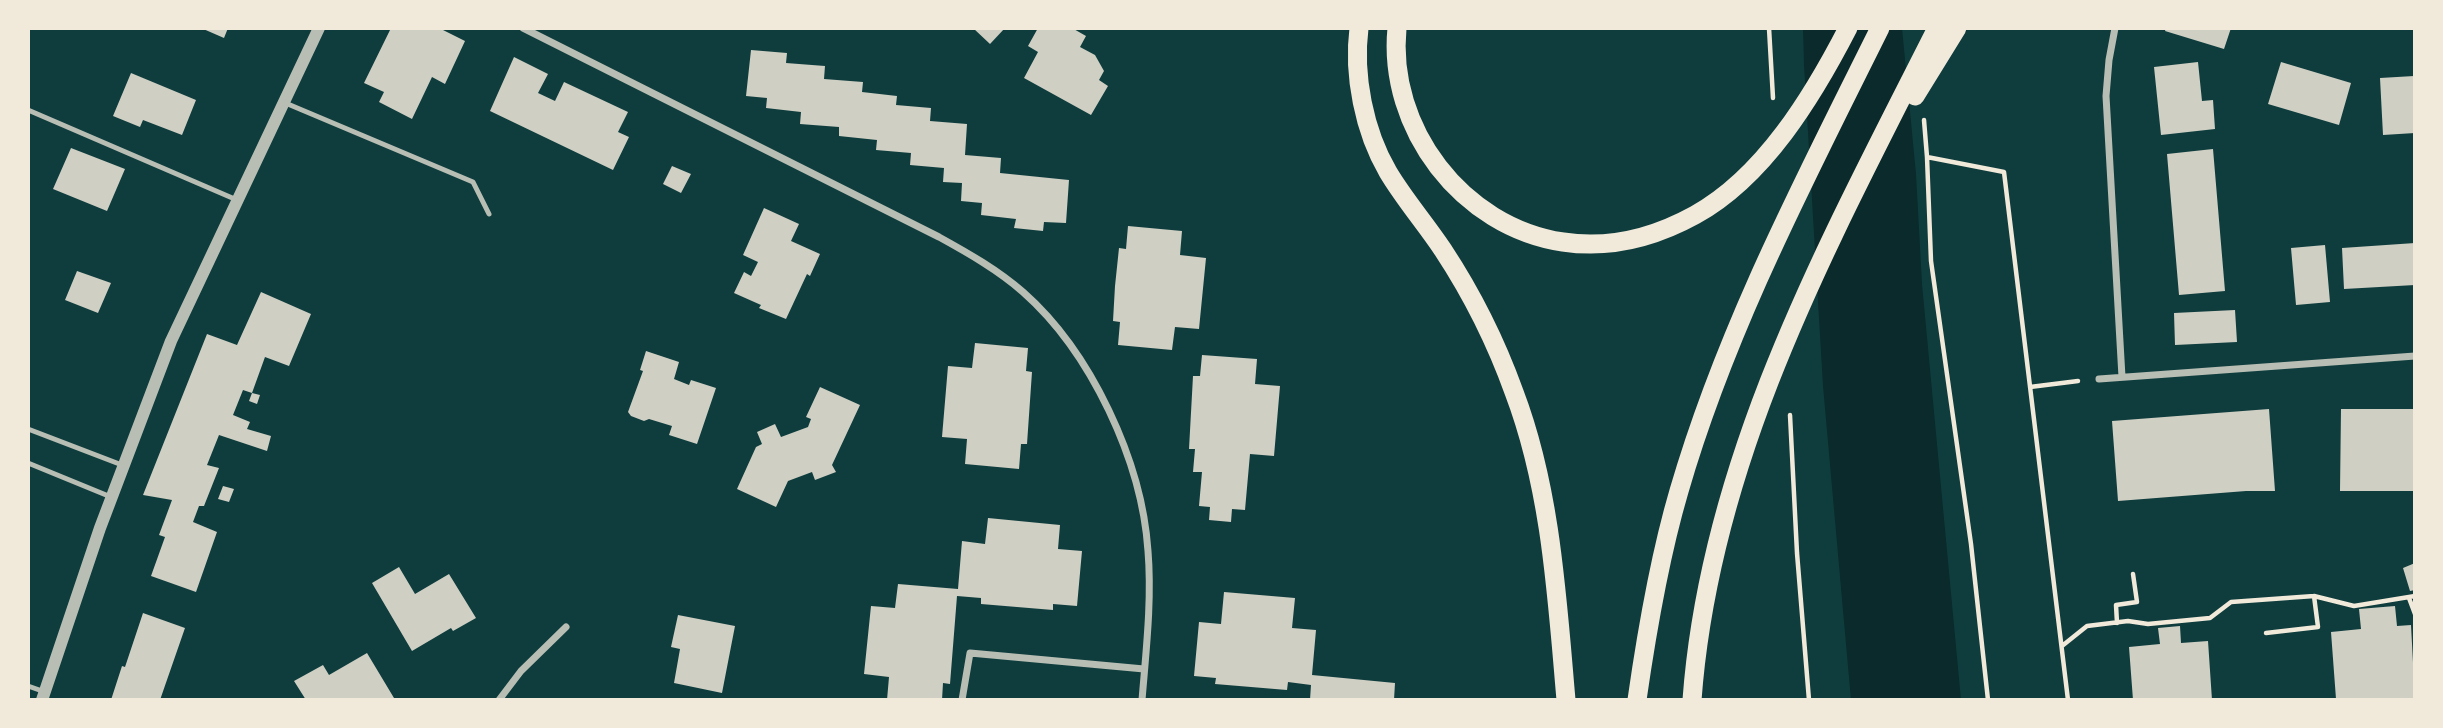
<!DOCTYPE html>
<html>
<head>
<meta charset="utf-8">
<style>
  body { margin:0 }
  #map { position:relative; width:2443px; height:728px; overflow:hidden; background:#0f3d3e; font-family:"Exo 2",sans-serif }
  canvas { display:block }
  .frame { position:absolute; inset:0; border:30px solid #f1e9da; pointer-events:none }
</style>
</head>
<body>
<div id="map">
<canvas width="2443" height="728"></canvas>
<div class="frame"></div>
</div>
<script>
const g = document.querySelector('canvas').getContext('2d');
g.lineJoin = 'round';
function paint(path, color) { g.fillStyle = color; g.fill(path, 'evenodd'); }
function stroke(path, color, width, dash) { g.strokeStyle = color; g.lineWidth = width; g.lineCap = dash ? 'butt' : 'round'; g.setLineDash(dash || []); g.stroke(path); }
paint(new Path2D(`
  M1803,28h99l14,146 6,110 39,416h-110l-28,-314 -19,-321z`), '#0a2a2b');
paint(new Path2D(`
  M201,28h27l-4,10z
  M391,28h48l26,13 -20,43 -13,-7 -20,42 -33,-17 5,-10 -20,-9z
  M973,28h32l-15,16z
  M1038,28h34l14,8 -6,11 15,8 9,16 -5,9 9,6 -17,29 -67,-37 14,-26 -10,-6z
  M2166,28h65l-7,21 -59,-18z
  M751,50l36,3 -1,10 39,3 -1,13 39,3 -1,10 35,4 -1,9 35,3 -1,13 37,3 -2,31 36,3 -1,15 69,7 -3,43 -22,-1 -1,9 -29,-3 2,-9 -35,-4 1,-12 -21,-2 1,-18 -19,-1 1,-14 -34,-3 1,-12 -35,-3 1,-10 -38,-4v-9l-39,-3 1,-12 -35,-4 1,-10 -21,-2z
  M514,57l34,17 -10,19 17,8 9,-19 64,30 -10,20 11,5 -16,33 -123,-59z
  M2198,62l4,39 11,-1 2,29 -54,6 -7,-68z
  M2281,62l70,21 -12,42 -71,-21z
  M131,73l65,27 -14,35 -39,-15 -3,7 -27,-11z
  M2414,76l1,57 -32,2 -3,-57z
  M71,148l54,21 -18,42 -54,-22z
  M2213,149l12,142 -46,4 -12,-141z
  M672,166l19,8 -10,19 -18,-9z
  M764,208l35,16 -8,17 29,13 -10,22 -3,-2 -21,45 -27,-11 2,-3 -27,-12 10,-21 7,4 7,-14 -15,-7z
  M1128,226l54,5 -2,24 26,3 -7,71 -24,-2 -3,23 -54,-5 2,-23 -7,-1 2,-35 4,-38 7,1z
  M2415,243v42l-71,4 -2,-41z
  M2325,245l5,57 -34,3 -5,-57z
  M77,271l34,12 -13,30 -33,-13z
  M261,292l50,22 -22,52 -24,-9 -13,36 8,2 -3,9 -8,-3 3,-8 -9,-3 -10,25 17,7 -3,7 24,7 -4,15 -48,-16 -12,30 12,3 -15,38h-5l-6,16 24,10 -21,60 -45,-16 14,-39 -6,-2 13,-35 -29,-5 64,-161 30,11z
  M2235,310l2,32 -62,3 -1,-32z
  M975,343l53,5 -2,23 6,1 -5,72h-6l-2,25 -54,-5 2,-25 -25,-2 6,-71 24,2z
  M646,351l33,11 -5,17 15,6 2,-5 25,8 -19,56 -28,-9 3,-9 -23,-7 -5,2 -13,-5 -3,-4 15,-41 -3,-1z
  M1202,355l55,4 -2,25 25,2 -6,70 -24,-2 -5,56 -13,-1 -1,13 -22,-2 1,-13 -11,-1 3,-34h-9l2,-23h-6l4,-73h7z
  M820,387l40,18 -28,60 4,7 -21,8 -3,-8 -24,9 -12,26 -39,-18 19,-42 6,-3 -5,-12 18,-8 6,13 27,-10 3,-8 -5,-2z
  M2269,409l6,82h-29l-128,10 -6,-80z
  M2341,409h74v82h-75z
  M223,486l11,3 -5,13 -11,-3z
  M988,518l72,7 -2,24 24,2 -5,55 -24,-2v6l-72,-6v-6l-24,-2 -7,88 -7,-1 -1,17h-55l2,-23 -25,-3 7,-68 24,2 3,-24 60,5 4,-48 23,3z
  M2415,563v27l-5,1 -7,-23z
  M399,567l16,27 34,-20 27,44 -23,13 -2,-3 -39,23 -40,-68z
  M1224,592l71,6 -3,30 24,2 -4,45 83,8 -1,17h-84l1,-15 -23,-3 -1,8 -72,-6 1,-6 -22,-2 5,-54 22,2z
  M2395,606l2,20 14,-1 4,75 -79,-1 -5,-67 30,-3 -2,-20z
  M143,613l42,15 -25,72h-49l11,-34 3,1z
  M678,615l57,11 -13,67 -48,-10 6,-34 -9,-2z
  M2180,626l1,17 27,-2 4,59h-79l-4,-53 31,-3 -2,-16z
  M367,653l27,45 -3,2h-85l-12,-19 29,-16 6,10z`), '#cfcfc3');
stroke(new Path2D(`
  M1769,28l4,70
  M1924,120l3,37 4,104 40,283 17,156
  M1927,157l77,15 64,528
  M2030,387l48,-6
  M1790,415l7,138 12,147
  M2409,598l6,16
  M2117,623l-1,-18 21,-3 -4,-28
  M2266,633l52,-6 -4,-31
  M2062,646l25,-20 41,-5 20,3 62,-6 21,-16 83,-6 40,10 61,-10`), '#f1e9da', 4.5);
stroke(new Path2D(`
  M283,102l190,80 16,32
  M28,110l209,90
  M28,429l94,36
  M28,463l83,34
  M28,686l17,6`), '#b8beb3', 5);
stroke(new Path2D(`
  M523,28l416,209c29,16 59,33 84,55 68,60 119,169 125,259 4,49 -2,100 -6,149
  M2115,28l-6,32 -3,36 16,281
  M2099,379l316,-23
  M499,700l22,-29 45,-44
  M962,700l8,-47 174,16`), '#b8beb3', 7);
stroke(new Path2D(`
  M42,700l58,-172 71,-187 148,-313`), '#b8beb3', 12);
stroke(new Path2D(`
  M1359,28c-6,47 5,103 29,144 16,27 37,51 55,78 29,44 53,92 71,142 37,97 43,205 52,308
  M1397,28c-10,100 65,199 166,214 46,7 92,-5 132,-27 69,-38 118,-119 153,-187
  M1915,96l42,-68
  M1637,700c10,-70 22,-141 42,-209 47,-162 126,-312 201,-463
  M1692,700c18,-244 137,-458 245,-672`), '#f1e9da', 19);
</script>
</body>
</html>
